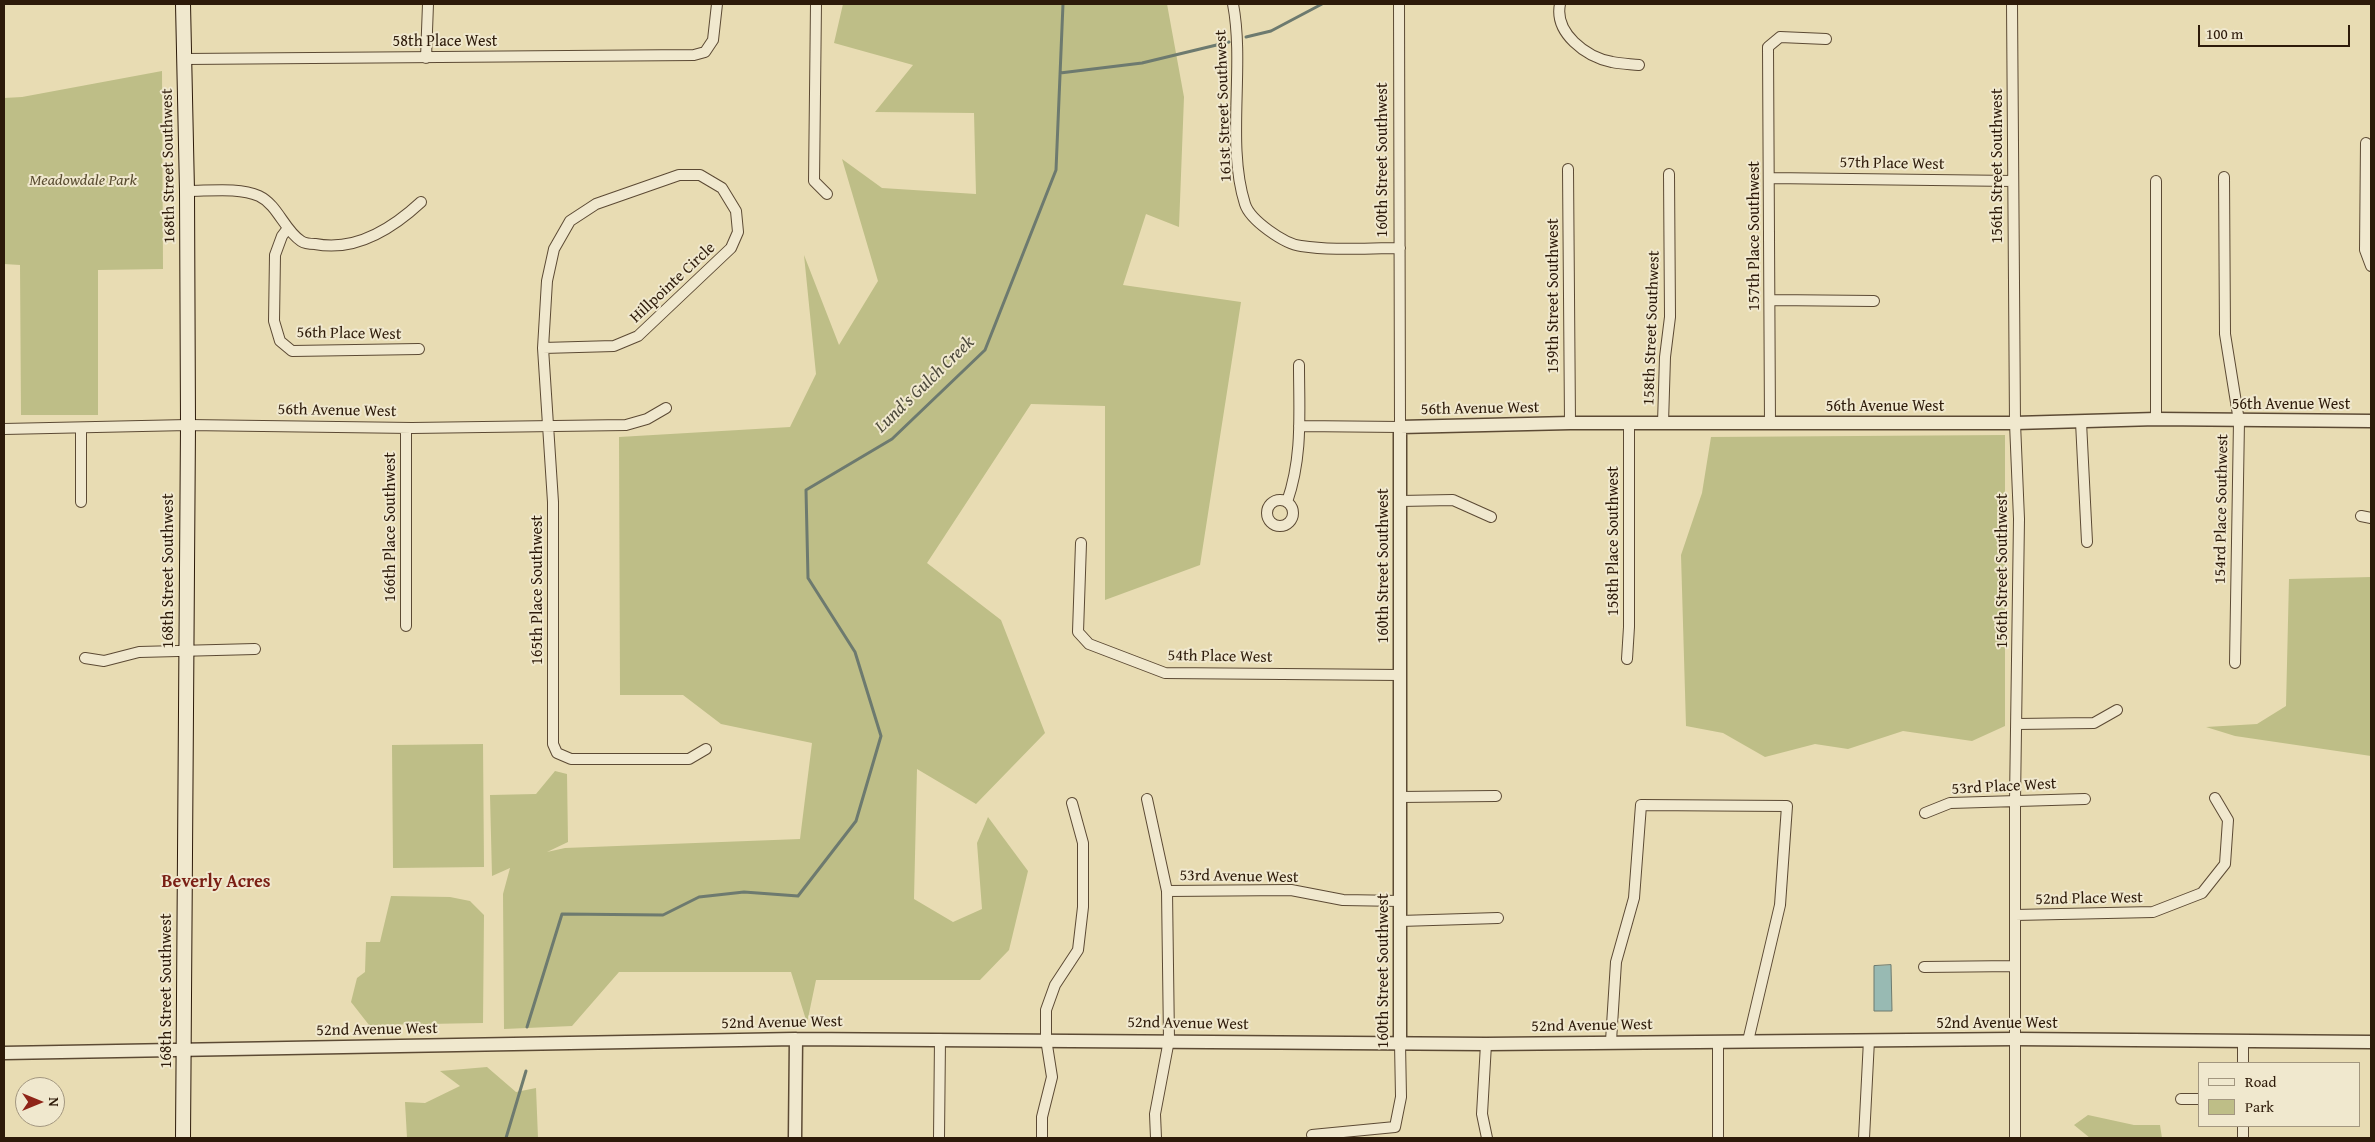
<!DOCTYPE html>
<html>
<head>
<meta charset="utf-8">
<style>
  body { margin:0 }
  #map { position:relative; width:2375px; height:1142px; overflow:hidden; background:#e8dcb3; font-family:"Gentium Book Plus",serif }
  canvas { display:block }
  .frame { position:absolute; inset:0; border:5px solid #2d1a09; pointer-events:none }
  .legend { position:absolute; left:2198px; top:1062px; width:162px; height:65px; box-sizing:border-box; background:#f0e8ce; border:1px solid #a2967f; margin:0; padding:6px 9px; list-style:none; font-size:15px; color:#2d1a09 }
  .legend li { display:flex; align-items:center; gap:10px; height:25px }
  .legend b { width:25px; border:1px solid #a2967f }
  .north { position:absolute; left:15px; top:1077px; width:50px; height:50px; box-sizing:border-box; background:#f0e8ce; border:1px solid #a2967f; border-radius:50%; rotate:90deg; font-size:14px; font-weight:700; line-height:20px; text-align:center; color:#2d1a09 }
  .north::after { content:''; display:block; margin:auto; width:18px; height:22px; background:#8f2418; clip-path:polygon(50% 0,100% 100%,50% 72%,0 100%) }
  .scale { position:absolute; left:2198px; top:25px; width:152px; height:22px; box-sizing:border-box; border:2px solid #2d1a09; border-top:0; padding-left:6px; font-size:15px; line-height:18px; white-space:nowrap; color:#2d1a09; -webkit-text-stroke:4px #f0e8ce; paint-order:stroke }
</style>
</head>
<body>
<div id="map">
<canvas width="2375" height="1142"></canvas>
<div class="frame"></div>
<ul class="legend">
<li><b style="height:6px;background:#f0e8ce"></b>Road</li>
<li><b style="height:14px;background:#bebe87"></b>Park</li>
</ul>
<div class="north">N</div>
<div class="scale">100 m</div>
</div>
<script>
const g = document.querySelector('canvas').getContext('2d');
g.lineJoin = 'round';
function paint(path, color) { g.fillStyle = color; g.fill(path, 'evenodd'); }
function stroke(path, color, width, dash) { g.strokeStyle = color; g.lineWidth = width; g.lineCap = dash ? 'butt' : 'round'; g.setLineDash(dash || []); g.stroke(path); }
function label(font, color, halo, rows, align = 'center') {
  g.font = font + ' "Gentium Book Plus",serif'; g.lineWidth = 4; g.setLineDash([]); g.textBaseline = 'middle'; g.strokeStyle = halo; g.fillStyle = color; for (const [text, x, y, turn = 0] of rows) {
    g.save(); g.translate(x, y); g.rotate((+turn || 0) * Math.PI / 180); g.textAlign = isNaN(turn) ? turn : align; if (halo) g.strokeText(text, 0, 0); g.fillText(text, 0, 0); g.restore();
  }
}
paint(new Path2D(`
  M843,4h324l17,93 -5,130 -33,-13 -23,71 118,17 -41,263 -95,35v-194l-74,-2 -104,159 74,57 44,113 -69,71 -59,-35 -3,130 39,23 29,-13 -5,-66 11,-26 40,54 -19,79 -29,30h-164l-9,43 -16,-51h-172l-47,54 -68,3 -1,-135 7,-26 -18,8 -2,-81 46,-1 19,-23 12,3 1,68 -21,10 18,-4 235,-9 12,-96 -91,-19 -38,-29h-63l-1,-258 171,-10 26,-53 -12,-119 35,90 39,-64 -36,-122 40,29 94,6 -2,-81 -99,-1 38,-47 -79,-22z
  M162,71l1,198 -65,1v145h-77l-1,-150 -16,-1v-166l18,-1z
  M2005,435v291l-33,15 -69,-10 -55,18 -33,-5 -50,13 -42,-24 -37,-7 -5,-171 21,-62 9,-56z
  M2371,577v179l-136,-20 -29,-9 51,-3 29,-18 3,-127z
  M483,744l1,123 -91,1 -1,-123z
  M391,896l59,1 20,4 14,14 -1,108 -114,2 -18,-23 6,-24 8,-6 1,-30h14z
  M487,1067l29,25 20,-4 2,50h-131l-2,-36 20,1 35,-17 -20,-15z
  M2088,1115l46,10h26l2,13h-72l-16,-13z`), '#bebe87');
const water = new Path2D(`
  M1891,965l1,46h-18v-45z`);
paint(water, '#98bab3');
stroke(water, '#6d7a6f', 1);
stroke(new Path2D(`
  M1246,37l25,-6 51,-27
  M1060,73l82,-10 87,-21
  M527,1027l35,-113 101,1 36,-18 45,-5 54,4 58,-75 25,-85 -26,-84 -47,-74 -2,-88 86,-51 93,-89 71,-180 7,-166
  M506,1138l20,-67`), '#6d7a6f', 3);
const minor = new Path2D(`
  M816,4l-2,177 13,13
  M1233,4c12,63 -7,140 12,200 5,16 39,40 56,42 32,5 66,2 99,2
  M1560,4c-6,29 26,53 52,58 9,2 19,2 27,3
  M2012,4l3,419 4,96 -4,281v338
  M426,58l2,-54
  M185,59l509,-4 11,-3 8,-12 4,-36
  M2366,143l-1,107 6,16
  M1568,169l2,254
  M2224,177l1,157 14,87 -4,242
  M1770,178l243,3
  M2156,181v238
  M187,191c23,0 52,-4 72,5 19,9 25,34 42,45 3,2 10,3 14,3 40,8 78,-16 106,-42
  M288,228l-6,8 -7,19 -1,66 6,20 12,10 127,-2
  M1771,300l103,1
  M543,348l71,-2 24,-10 93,-88 7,-16 -2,-21 -14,-23 -22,-13h-21l-83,29 -26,17 -16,28 -7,32 -4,67 10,154v242l4,9 14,6h118l17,-10
  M2081,422l6,120
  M1663,423l2,-66 5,-40 -1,-143
  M1770,424l-2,-377 12,-10 46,2
  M1299,426l101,1 -1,-423
  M81,428v74
  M406,428v198
  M4,429l184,-4 224,3 214,-3 21,-6 19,-11
  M1267 513a13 13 0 1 1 26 0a13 13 0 1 1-26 0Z
  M1400,501l53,-1 38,17
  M1287,502c16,-46 12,-89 12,-137
  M2361,516l10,2
  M1081,543l-3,89 11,12 76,29 235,2
  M85,658l19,3 35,-9 116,-3
  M1627,659l2,-32v-204
  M2017,724l77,-1 23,-13
  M1400,797l96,-1
  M1147,799l20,92 2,149 -14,74 1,24
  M1925,813l25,-10 135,-4
  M1167,891l124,-1 52,10 57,1
  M2015,915l138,-3 49,-19 23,-29 3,-44 -13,-22
  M1400,921l98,-3
  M1924,967l91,-1
  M1611,1041l5,-79 18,-64 7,-93 146,1 -7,99 -32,136
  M1486,1044l-4,70 5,24
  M2243,1063v-20
  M2181,1099h18
  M2243,1126v12
  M1312,1135l83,-8 6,-30 -1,-54
  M939,1138l1,-99
  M1042,1138v-21l10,-40 -6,-38v-29l9,-25 23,-35 5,-43v-64l-11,-40
  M1718,1138v-97
  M1864,1138l5,-98`);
const tertiary = new Path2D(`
  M1400,1043v-616l170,-4h445l141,-4 215,2
  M4,1053l792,-14 690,5 529,-5 356,3
  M795,1138l1,-99`);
const secondary = new Path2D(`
  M183,1138l5,-713 -1,-234 -4,-187`);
stroke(minor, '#5c4a34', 12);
stroke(tertiary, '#5c4a34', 15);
stroke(secondary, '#2d1a09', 16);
stroke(minor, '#f0e8ce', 10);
stroke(tertiary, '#f0e8ce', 12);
stroke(secondary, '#f0e8ce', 14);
label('16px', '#2d1a09', '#f0e8ce', [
  ["58th Place West",445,42],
  ["161st Street Southwest",1224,106,-92],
  ["160th Street Southwest",1383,160,-90],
  ["57th Place West",1892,164,1],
  ["168th Street Southwest",169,166,-91],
  ["156th Street Southwest",1998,166,-90],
  ["157th Place Southwest",1755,236,-90],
  ["Hillpointe Circle",673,283,-43],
  ["159th Street Southwest",1554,296,-90],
  ["158th Street Southwest",1652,328,-88],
  ["56th Place West",349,334,1],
  ["56th Avenue West",2291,405],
  ["56th Avenue West",1885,407],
  ["56th Avenue West",1480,409,-1],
  ["56th Avenue West",337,411,1],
  ["154rd Place Southwest",2222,509,-89],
  ["166th Place Southwest",391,527,-90],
  ["158th Place Southwest",1614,541,-90],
  ["160th Street Southwest",1384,566,-90],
  ["168th Street Southwest",169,571,-90],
  ["156th Street Southwest",2003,571,-90],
  ["165th Place Southwest",538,590,-90],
  ["54th Place West",1220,657,1],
  ["53rd Place West",2004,787,-3],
  ["53rd Avenue West",1239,877,1],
  ["52nd Place West",2089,899,-1],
  ["160th Street Southwest",1384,971,-90],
  ["168th Street Southwest",167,991,-90],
  ["52nd Avenue West",782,1023,-1],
  ["52nd Avenue West",1188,1024,1],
  ["52nd Avenue West",1997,1024],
  ["52nd Avenue West",1592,1026,-1],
  ["52nd Avenue West",377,1030,-1]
]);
label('italic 16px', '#584b2f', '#f0e8ce', [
  ["Meadowdale Park",83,181]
]);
label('italic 18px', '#4d4a3c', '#f0e8ce', [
  ["Lund's Gulch Creek",925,385,-44]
]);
label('bold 18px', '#7a1f14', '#f0e8ce', [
  ["Beverly Acres",216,882]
]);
</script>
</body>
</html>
